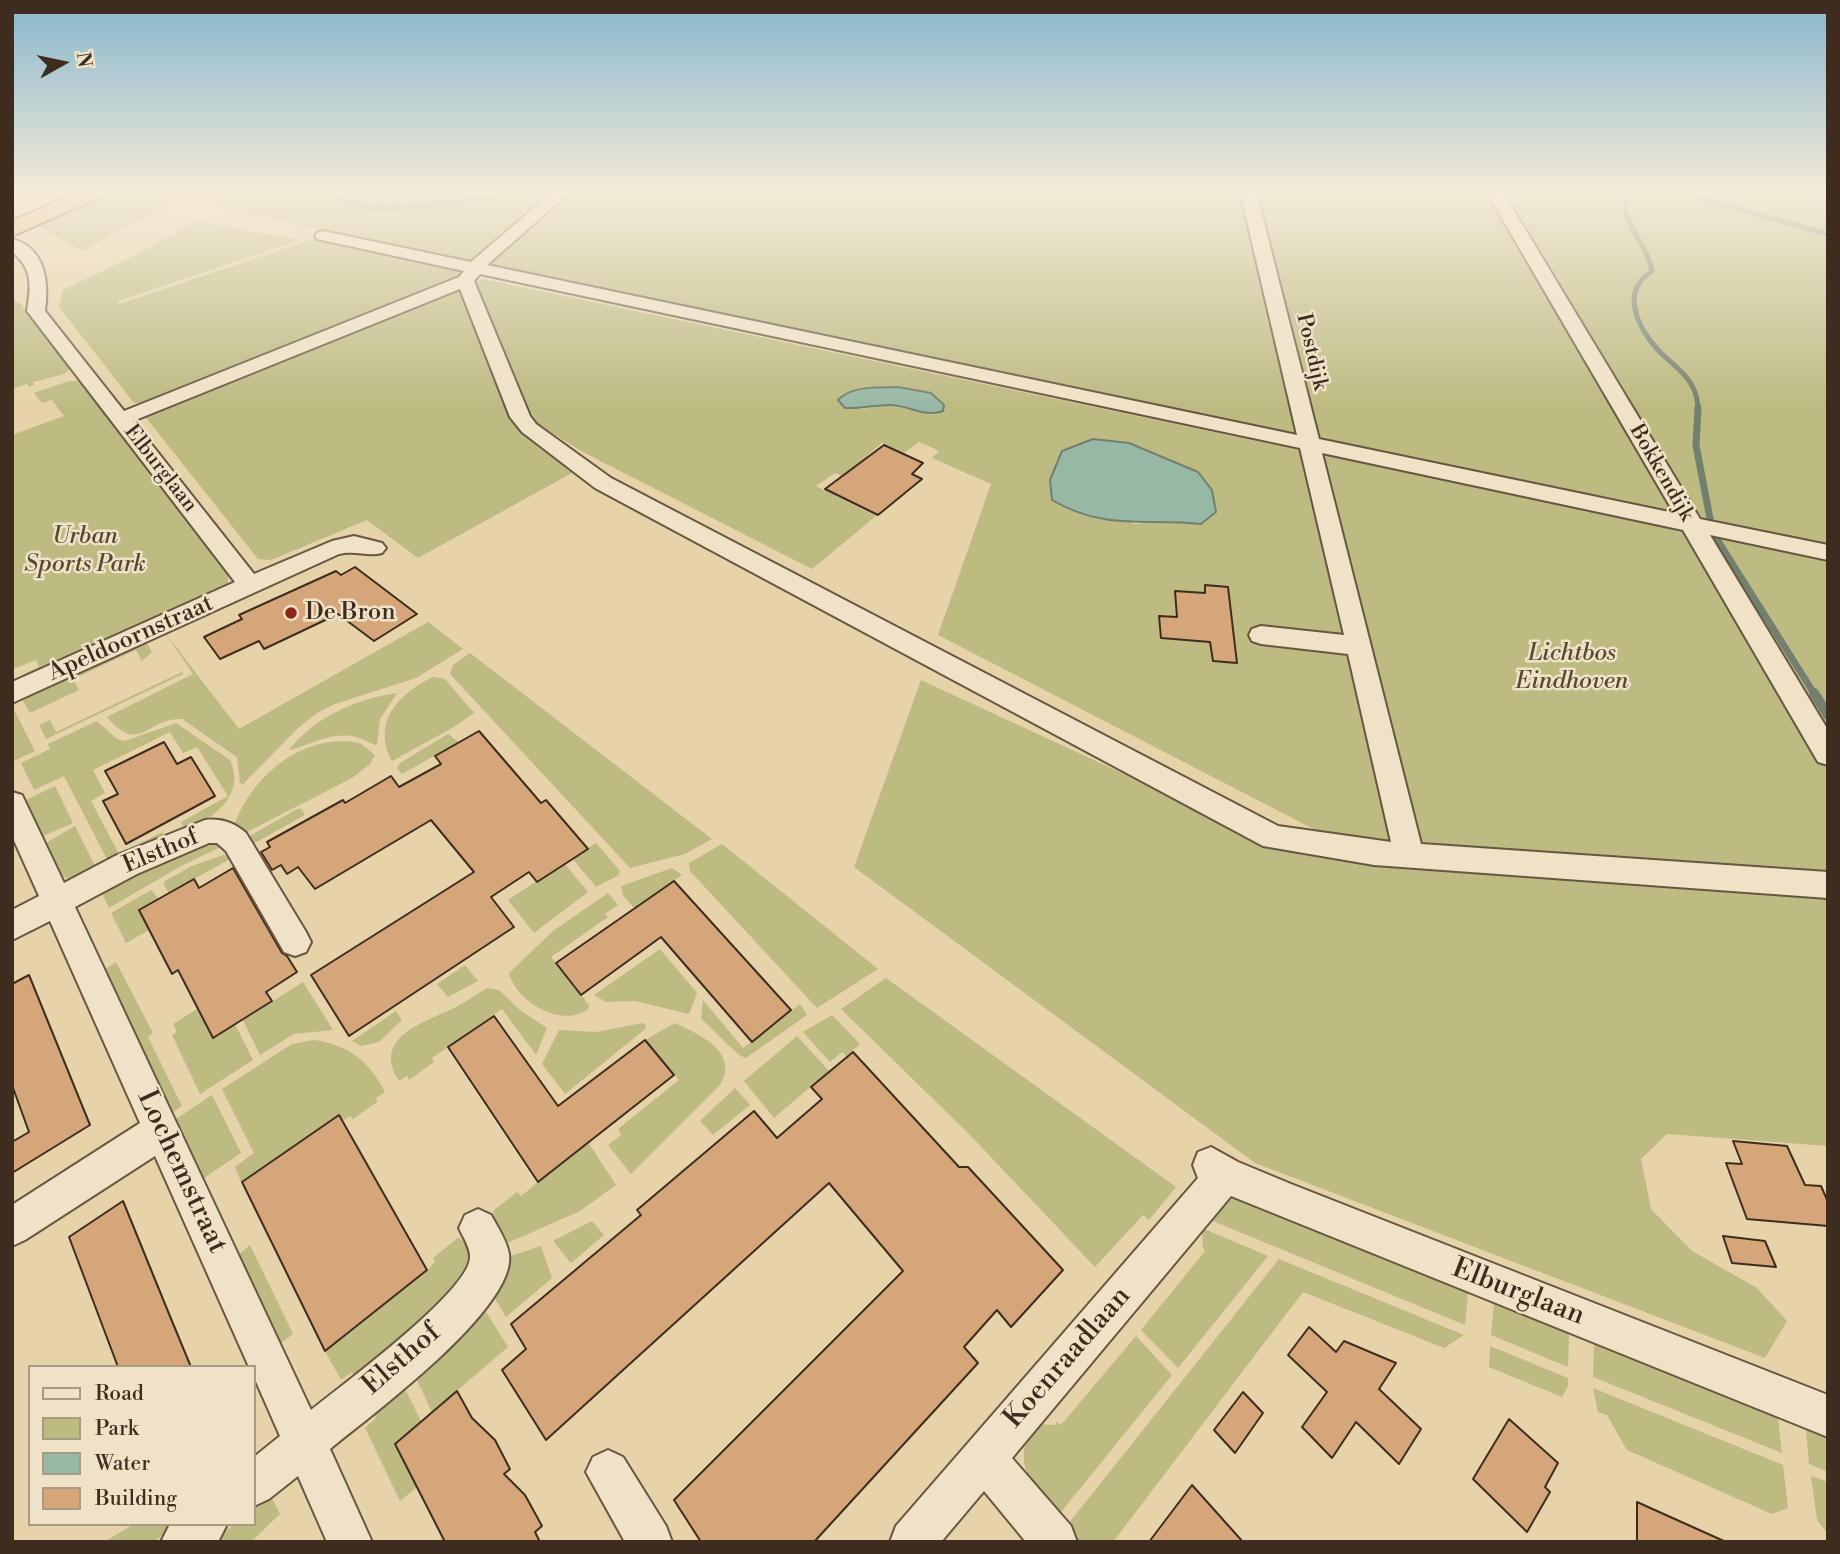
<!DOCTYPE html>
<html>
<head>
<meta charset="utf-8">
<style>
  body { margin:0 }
  #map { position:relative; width:1840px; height:1554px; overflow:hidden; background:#e6d3a9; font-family:"Libre Bodoni",serif }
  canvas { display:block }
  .frame { position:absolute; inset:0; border:14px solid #3e2d1f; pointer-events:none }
  .legend { position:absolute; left:28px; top:1365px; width:228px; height:161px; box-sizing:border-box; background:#efe2c7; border:2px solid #a89a84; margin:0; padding:9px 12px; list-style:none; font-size:21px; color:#3e2d1f }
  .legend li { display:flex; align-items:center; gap:14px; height:35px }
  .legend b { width:35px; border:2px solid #a89a84 }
  .north { position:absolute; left:28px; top:28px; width:70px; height:70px; -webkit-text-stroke:5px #efe2c7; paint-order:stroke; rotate:81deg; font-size:19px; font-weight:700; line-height:28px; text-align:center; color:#3e2d1f }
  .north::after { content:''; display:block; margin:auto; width:24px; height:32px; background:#3e2d1f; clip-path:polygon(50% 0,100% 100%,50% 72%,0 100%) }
</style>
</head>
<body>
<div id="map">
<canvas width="1840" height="1554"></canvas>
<div class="frame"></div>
<ul class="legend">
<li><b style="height:9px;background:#efe2c7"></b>Road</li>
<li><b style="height:19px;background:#bdba82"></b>Park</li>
<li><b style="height:19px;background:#97b8a5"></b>Water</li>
<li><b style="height:19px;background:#d6a67b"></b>Building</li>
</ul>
<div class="north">N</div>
</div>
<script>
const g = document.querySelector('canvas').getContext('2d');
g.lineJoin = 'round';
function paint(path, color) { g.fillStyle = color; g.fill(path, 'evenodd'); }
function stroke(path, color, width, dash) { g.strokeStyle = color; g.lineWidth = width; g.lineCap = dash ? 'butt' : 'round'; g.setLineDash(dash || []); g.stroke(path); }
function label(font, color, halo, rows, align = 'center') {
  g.font = font + ' "Libre Bodoni",serif'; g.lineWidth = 5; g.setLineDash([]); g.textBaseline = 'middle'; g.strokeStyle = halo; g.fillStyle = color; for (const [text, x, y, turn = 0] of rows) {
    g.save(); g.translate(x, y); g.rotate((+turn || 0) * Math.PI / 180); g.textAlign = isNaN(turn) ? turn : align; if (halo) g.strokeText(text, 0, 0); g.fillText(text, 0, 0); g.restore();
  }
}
paint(new Path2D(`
  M107,191h89l-114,60 -45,-26z
  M239,191h130l3,2 18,-2h1438v353l-121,-24 12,18 109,24v316l-409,-28 -102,-399 -835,-176 -24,13 -313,123 -6,-8h-5l-75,-96 4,-17 77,-37 57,-32 104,19 -183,61 1,3 191,-64 16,-10 -110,-23z
  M483,279l816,171 90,386 -1,9 -61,-9 -389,-201 53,-151 -59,-26 7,-7 -20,-9 -15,11 -22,-10 -16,13 18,9 -24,19 -25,-11 -19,13 60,30 -64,53 -231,-118 -43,-27 -8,-13 -54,-129zM898,387l34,28 -43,-10 -26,4 -18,-1 -7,-8c14,-15 41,-12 60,-13zM1093,439l36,4 69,29 3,51 -26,-2 -42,3z
  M461,289l48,127c19,25 45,37 72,52l-163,90 -51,-38 -96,40 -13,-1 -114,-144z
  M12,299l9,5 50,64 -7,6 -31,8 1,3 -5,2 -2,-3 -15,5z
  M69,381h12l147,194v8l-4,6 -198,91 -4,-5 17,-8 -3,-7 -20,8 -4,-3v-230l52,-19 -12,-16 -10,3 -8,-10z
  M428,622l35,27 -47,29 -81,26 -18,9 -20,16 -54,55 -3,-1 -3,-26 -55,-38c-35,-2 -42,37 -75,-2l86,-43 -27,-40 73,95z
  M146,642l6,10 -10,9 -6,-11 -63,29 6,11 -49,23 -10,-18z
  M470,653l242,186 -27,15 -55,14 -180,-194 3,-9z
  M182,672l1,2 -137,65 -7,-14 11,-5 6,12z
  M433,677l12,2 29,34 -20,14 -62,34c-21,-38 7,-68 41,-84z
  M921,680l350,162 557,53v251l-161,-12 -26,25 10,50 41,42 65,37 30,33 -22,37 -510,-195 -401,-296z
  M397,693l-17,26 -3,26c-7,-1 -13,-6 -21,-8 -26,-6 -44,8 -67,13 26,-33 67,-51 108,-57z
  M12,706l23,45 -23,11z
  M97,721l20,18 8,2 51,-18 54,37c16,35 -16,59 -45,70l-4,-8 47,-26 -31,-49 -14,6 -13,-21 -77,38 12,23 -14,8 28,53 43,-22 4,8 -56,25 -46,-89 -30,14 -13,-27 29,-14 -2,-5z
  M448,734l11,8 -57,32 -5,-6 3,-5z
  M345,741l15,2 15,12 -5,9 -18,14 -107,55 -10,-10c17,-45 61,-83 110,-82z
  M55,786l18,37 -30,13 -17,-36z
  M297,809h4l4,6 -52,29 -5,-7z
  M75,826l23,46 -29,7 -7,-3 -16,-33z
  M214,841l9,5 -40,19 -74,43 -7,-15 17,-9 -3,-6z
  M596,843l24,28 -1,4 -23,12 -24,-29z
  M722,844l156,125 -61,39 -127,-137 -1,-8z
  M223,855l5,1 2,3 -61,34 -5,-8 1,-4 27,-15z
  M564,863l24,29 -54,41 -26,-33z
  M672,868l10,7 -48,33 -11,-13 -2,-9z
  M151,890l8,9 -20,11 10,20 -23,13 -15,-30z
  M608,893l10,12 -13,9 3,3 -57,40 38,48 -1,4c-27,20 -72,-8 -79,-36l44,-42z
  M660,949l37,44 -8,21 -54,-13 -29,1 -12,-7z
  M116,962l37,71 -5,4 34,69 -9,6 -68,-143z
  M465,965l13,16 -30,16 -11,-13z
  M886,978l290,209 -27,33 -6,-5 -48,52 -126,-133 -128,-125z
  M303,982l30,48 -39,4 -34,21 -17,-35z
  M487,988l12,2 21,20 27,18 -11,27 -34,-46 -70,49 2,4 -25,18 -2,-4 -8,5c-28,-44 26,-59 55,-73 11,-6 22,-13 33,-20z
  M703,1000l40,48 57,-44 7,11 -61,43c-9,-1 -34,-31 -45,-39z
  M197,1009l15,29 23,-14 18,36 -53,34 -28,-59 5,-3 -4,-8z
  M396,1011l6,9 -23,22 -18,4 -9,-5z
  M832,1015l28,29 -14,12 -4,-4 -12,10 -27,-30z
  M643,1023l3,2 -2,5 -79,64 -23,-30 17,-34 37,2z
  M675,1023c25,12 65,29 45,62l-89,89 -23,-29 13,-10 -3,-6 61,-49 -34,-40z
  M797,1036l32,35 -55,47 -30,-37z
  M314,1040c35,5 55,21 71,52l-9,6 1,4 -24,17 -3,-3 -7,5 -5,-6 -97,67 -6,-15 19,-14 -32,-64 70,-45z
  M735,1088l15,17 -37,30 -13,-14z
  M212,1095l29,58 -37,25 -28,-59z
  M588,1142l28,43 -36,26 -77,34 -12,-27 3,-3 -1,-4 24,-19 4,4z
  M1233,1199l11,1 217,84 7,10 -3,31 -257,-106 17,-17z
  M592,1221l12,14 -33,28 -18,-22z
  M1202,1228l66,28 -90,112 -37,-38 64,-79 -2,-3z
  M459,1237l3,4 5,-3 7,12 -2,24 -114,108 -6,-10 -11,8 -16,-29 102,-80 8,-9 -2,-4z
  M250,1245l43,89 -12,9 -42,-89z
  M541,1246l11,32 -46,39 -15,-25 11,-33z
  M1279,1259l185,76 -20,13 -141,-56 -190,250h-36l-12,-14z
  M1501,1301l58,23 10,11 -1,32 -77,-32 3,-32z
  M481,1304l27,43 -76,65 -20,-42z
  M1136,1336l36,39 -115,142c-23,-30 -49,-56 -21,-93l19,1 2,-3 4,3z
  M1602,1342l166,66 10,10 4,35 -189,-76 1,-32z
  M1490,1346l78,32v8l-6,11 -73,-30z
  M398,1383l8,8 15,30 -26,22 22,44 -17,14 -35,-73 11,-10 -5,-12z
  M1593,1388l190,77 5,43 -16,6 -145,-64 -20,-35 -9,-3z
  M1815,1426l13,6v40l-19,-8 -3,-35z
  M1811,1476l17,6v52l-11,-14z
  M270,1495l10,19 -29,28h-39l22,-18h20v-16z
  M134,1524h42l-22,18h-50z`), '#bdba82');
const water = new Path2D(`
  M898,387l33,6 13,12 -1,6c-19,7 -34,-6 -54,-6 -15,0 -29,4 -44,3l-7,-8c14,-15 41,-12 60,-13z
  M1093,439l36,4 69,29 14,18 4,22 -15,12c-56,-6 -96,7 -149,-24l-2,-20 12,-29z`);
paint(water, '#97b8a5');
stroke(water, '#73806f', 2);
stroke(new Path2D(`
  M1624,191c-1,38 22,49 28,80 -32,20 -15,55 5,78 11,12 26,21 34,35 5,8 7,17 7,26
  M1675,191l153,43
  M318,192l51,16 24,1 153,-18`), '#73806f', 5);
stroke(new Path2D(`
  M1698,408l-2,37 15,79
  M1713,533l102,162`), '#73806f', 7);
stroke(new Path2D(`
  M1814,693l14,22`), '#73806f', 10);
const building = new Path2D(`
  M884,445l39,18 -11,11 10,5 -44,36 -53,-26z
  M355,567l62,47 -43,27 -36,-27 -74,35 -5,-8 -39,18 -16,-22 38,-18 -3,-4 97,-44 5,4z
  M1205,585l23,2 9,76 -24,-2 -3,-19 -49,-4 -2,-22 18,1 -2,-26 30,2z
  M479,731l62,72 5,-3 42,49 -51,33 -8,-10 -38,25 23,30 -165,109 -38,-61 163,-103 -43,-52 -116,69 -17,-22 -11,7 -6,-9 -9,5 -11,-18 9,-5 -3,-5 76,-42 2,3 46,-27 8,11 42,-23 -6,-8z
  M164,742l13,22 14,-7 24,39 -89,48 -23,-43 15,-7 -13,-23z
  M233,868l49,85 5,3 10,16 -31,20 6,9 -59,37 -35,-68 -6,4 -33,-64 55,-31 5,9z
  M674,881l117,129 -39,32 -91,-105 -80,58 -25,-32z
  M29,975l61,150 -78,48v-31l17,-10 -17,-47v-101z
  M494,1016l64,90 87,-66 29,35 -136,107 -90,-135z
  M853,1052l106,115h9l95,103 -52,57 -14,-17 -33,37 14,16 -164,179h-113l-27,-42 229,-229 -74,-88 -283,257 -44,-70 24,-21 -15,-25 130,-109 -4,-5 117,-99 23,27 45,-39 -11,-12z
  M339,1115l88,155 -102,81 -83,-169z
  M1733,1141l54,5 18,39 16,1 7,16v24l-81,-7 -21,-56 16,1z
  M123,1201l44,108 24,58h-73l-49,-130z
  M1723,1236l42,5 11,26 -44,-4z
  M1309,1327l27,25 8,-11 52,22 -17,26 42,40 -22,35 -43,-42 -24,36 -30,-31 25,-35 -39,-37z
  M457,1391l15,27 23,22 15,29 -6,5 21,21 17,31 -7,6 5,10h-95l-50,-98z
  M1243,1392l20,21 -28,40 -21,-23z
  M1509,1419l49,44 -13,24 5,5 -23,40 -54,-53z
  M1192,1485l51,57h-94z
  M1637,1502l89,40h-89z`);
paint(building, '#d6a67b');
stroke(building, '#3e2d1f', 2);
const street = new Path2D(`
  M554,191h17l-84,74 810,170 -57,-244h16l63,248 355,74 -188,-322h16l198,328 128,26v15l-118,-25 118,195v35l-10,-3 -135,-232 -361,-77 99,391 407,28v26l-454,-33 -111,-19 -668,-358 -73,-56 -12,-15 -50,-128 -327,132 121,153 78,-33 22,-5 28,7 4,5 -4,5c-14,4 -27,-3 -43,1l-327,149v-21l223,-100 -208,-271c4,-24 6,-43 -15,-59v-13c34,9 37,44 33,72l79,100 335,-134 5,-6 -147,-32 -2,-3 2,-3 6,-2 148,31zM480,274l820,174 44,187 -83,-9 -9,3 -3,6 3,6 9,3 87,10 43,188 -113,-16 -667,-348 -75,-54 -6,-8 -56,-135z
  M12,792l10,3 42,88 51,-27 90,-36c16,-2 30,3 41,13l60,99 5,10 -5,10 -11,4 -11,-4 -58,-101 -9,-8h-8l-72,31 -62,33 236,503c30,-24 157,-118 159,-152 1,-9 -7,-21 -11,-30l6,-13 13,-6 13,6c6,11 16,26 18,39 8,54 -139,162 -179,195l42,93h-45l-29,-66 -29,23 -15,7v-49l26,-21 -26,-59v-10h-5l-94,-211 -130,84 -13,6v-41l128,-82 -90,-202 -38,19v-30l27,-14 -27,-60z
  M1211,1147l27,15 53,22 537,211v42l-597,-241 -219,262 59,68 6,16h-51l-42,-51 -43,51h-51l6,-16 302,-348 -5,-13 5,-13z
  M608,1450l15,7 43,69 6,16h-47l-39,-70 7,-15z
  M170,1524h57l-9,18h-57z`);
const highway = new Path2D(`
  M80,191h28l-3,4 -93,41v-15z`);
stroke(street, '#685642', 4);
stroke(highway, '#3e2d1f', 4);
paint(street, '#efe2c7');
paint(highway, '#e3ba74');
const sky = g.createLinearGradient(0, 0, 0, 409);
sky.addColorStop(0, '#87b6cd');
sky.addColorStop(0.47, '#f4ebd8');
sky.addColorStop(1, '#f4ebd800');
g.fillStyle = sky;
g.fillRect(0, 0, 1840, 409);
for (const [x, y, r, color] of [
  [291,613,7,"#8f2418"]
]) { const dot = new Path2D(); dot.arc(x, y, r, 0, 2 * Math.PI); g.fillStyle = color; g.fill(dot); stroke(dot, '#efe2c7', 2.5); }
label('21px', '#3e2d1f', '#efe2c7', [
  ["Postdijk",1311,352,77],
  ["Elburglaan",160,469,52],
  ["Bokkendijk",1661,473,60]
]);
label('italic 24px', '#574933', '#efe2c7', [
  ["Urban",85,537],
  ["Sports Park",85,565],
  ["Lichtbos",1572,654],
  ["Eindhoven",1572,682]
]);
label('24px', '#3e2d1f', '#efe2c7', [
  ["De Bron",305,613]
], 'left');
label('24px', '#3e2d1f', '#efe2c7', [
  ["Apeldoornstraat",131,639,-24],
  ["Elsthof",161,852,-23]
]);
label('28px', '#3e2d1f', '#efe2c7', [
  ["Lochemstraat",181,1172,65],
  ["Elburglaan",1518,1293,21],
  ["Koenraadlaan",1068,1358,-49],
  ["Elsthof",402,1360,-41]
]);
</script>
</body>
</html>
